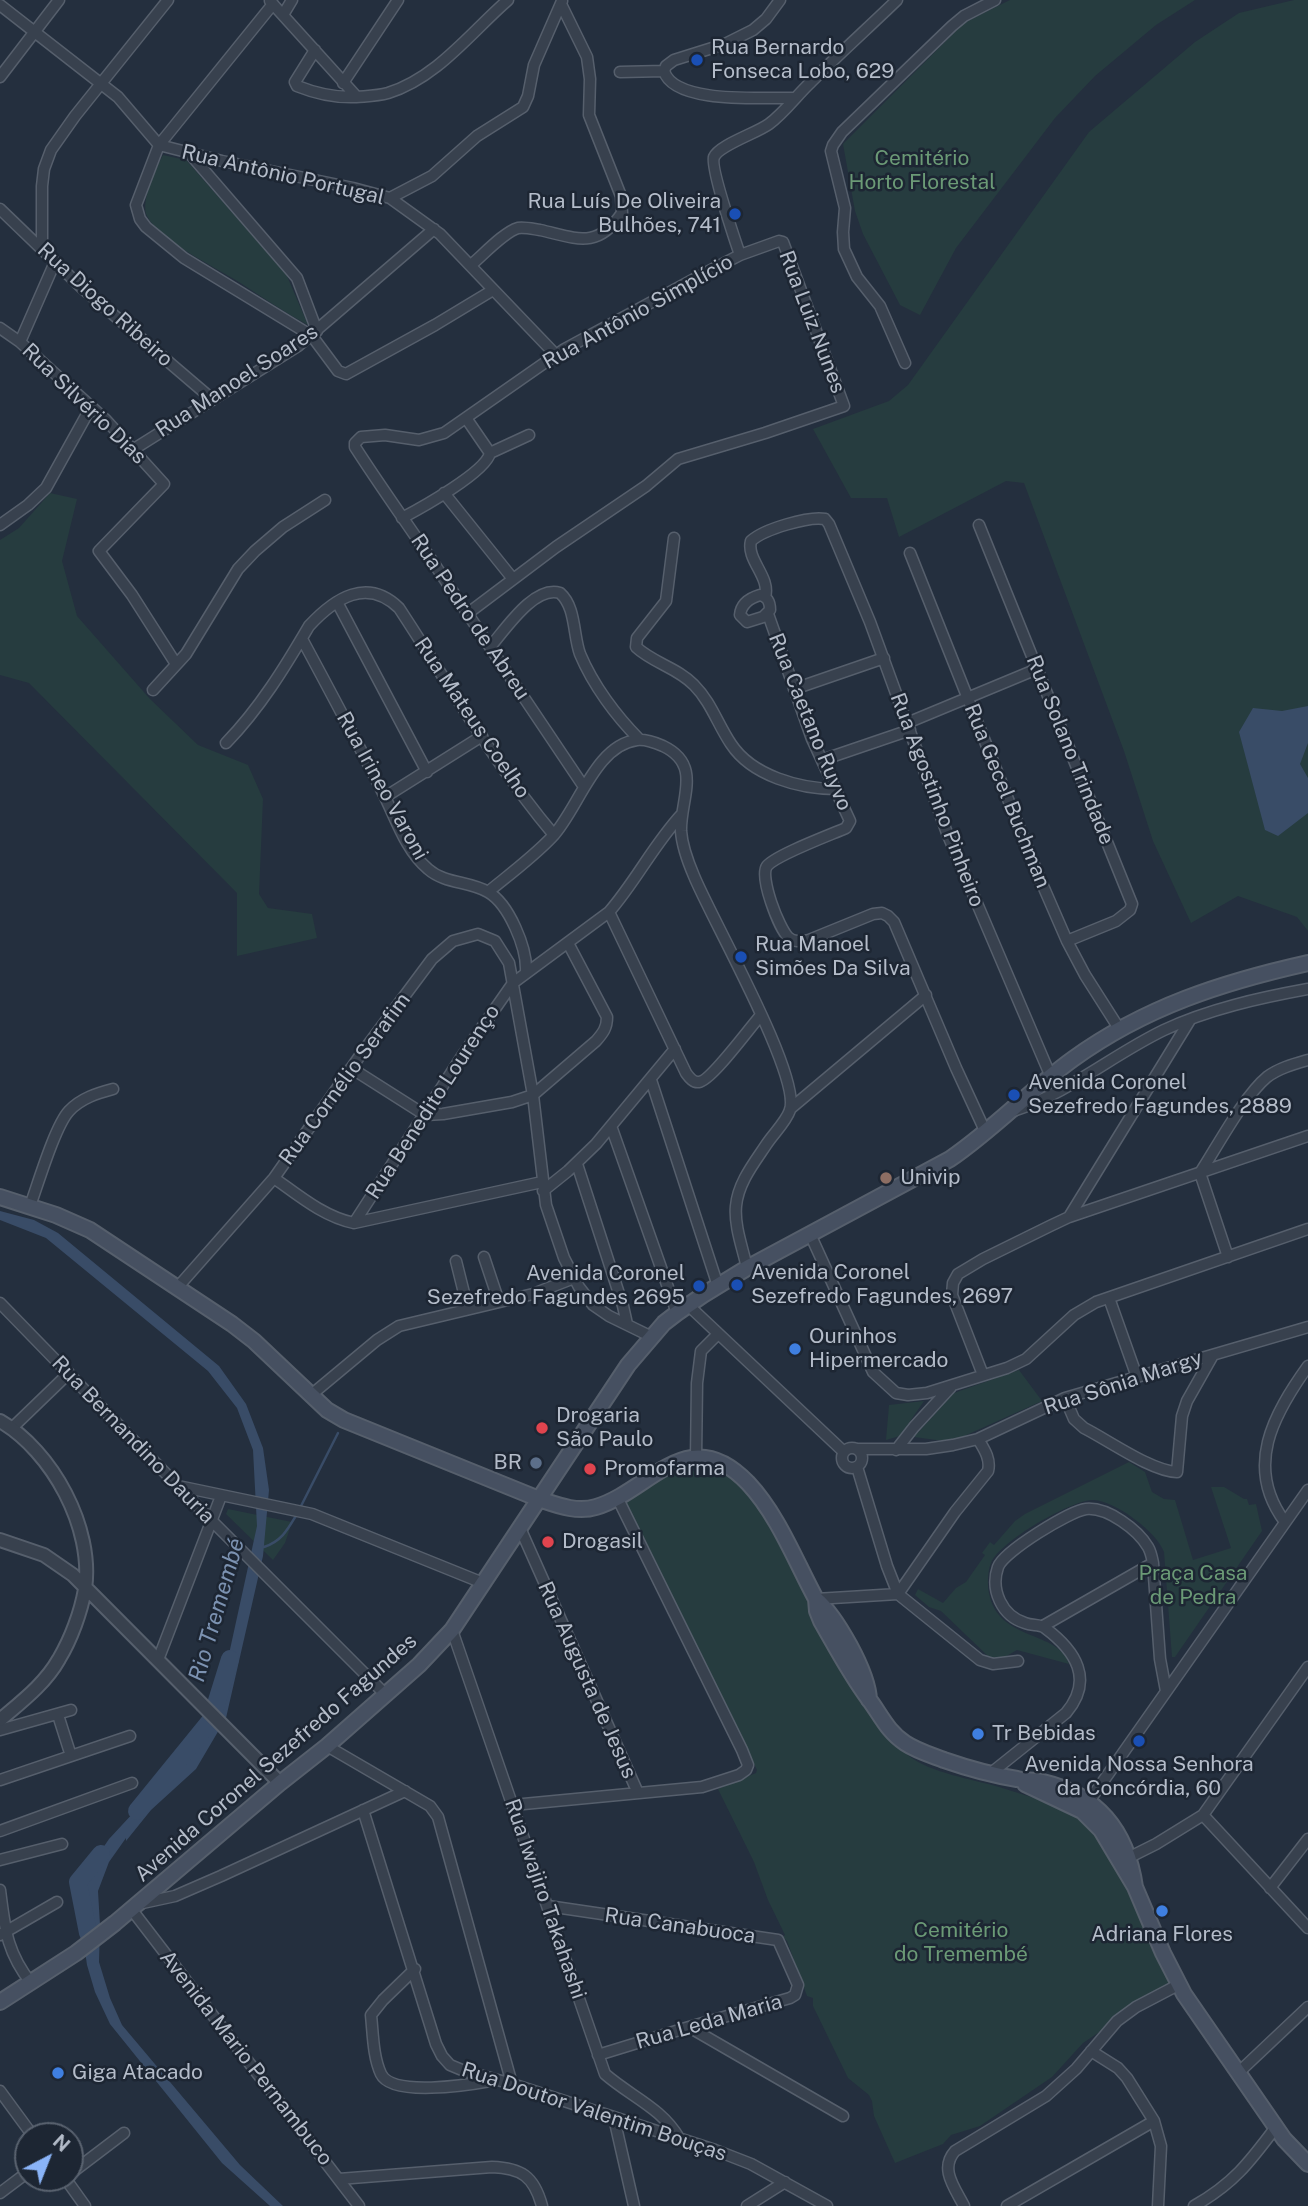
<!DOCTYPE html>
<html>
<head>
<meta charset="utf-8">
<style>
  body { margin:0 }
  #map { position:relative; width:1308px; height:2206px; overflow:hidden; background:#242f3e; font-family:"Public Sans",sans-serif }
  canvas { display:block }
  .north { position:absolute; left:14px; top:2122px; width:70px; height:70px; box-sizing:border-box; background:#1d2633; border:2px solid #59626f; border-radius:50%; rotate:42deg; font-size:19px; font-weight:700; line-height:28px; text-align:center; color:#b4bcc9 }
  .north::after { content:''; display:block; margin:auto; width:24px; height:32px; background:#8ab4f8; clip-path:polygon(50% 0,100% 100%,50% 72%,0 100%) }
</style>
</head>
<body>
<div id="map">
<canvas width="1308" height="2206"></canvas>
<div class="north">N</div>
</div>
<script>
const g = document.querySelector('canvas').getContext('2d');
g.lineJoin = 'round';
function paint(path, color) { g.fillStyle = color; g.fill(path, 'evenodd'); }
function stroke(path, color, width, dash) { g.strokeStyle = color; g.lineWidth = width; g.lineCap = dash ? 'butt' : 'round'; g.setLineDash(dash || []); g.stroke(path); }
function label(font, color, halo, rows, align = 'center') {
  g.font = font + ' "Public Sans",sans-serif'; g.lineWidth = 5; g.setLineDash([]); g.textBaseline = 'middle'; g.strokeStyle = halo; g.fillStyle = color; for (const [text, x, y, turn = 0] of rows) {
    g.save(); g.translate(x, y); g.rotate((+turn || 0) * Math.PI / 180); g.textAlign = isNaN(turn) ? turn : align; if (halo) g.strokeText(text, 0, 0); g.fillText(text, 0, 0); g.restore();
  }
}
paint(new Path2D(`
  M1010,0h185l-39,25 -61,51 -40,42 -99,130 -36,67 -20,-10 -37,-71 -8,-23 -12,-67 121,-121z
  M1294,0h14v931l-11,-14 -59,-21 -47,27 -38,-82 -29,-90 -100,-268 -18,-2 -107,56 -12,-39h-36l-38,-69 76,-28 19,-16 181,-253 106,-90 44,-29z
  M163,155l23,5 92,105 9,11 21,49c-24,-13 -46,-28 -69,-43 -24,-15 -79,-41 -92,-66 -7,-14 9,-48 16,-61z
  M50,493l27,6 -15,62 15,55 73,83 48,46 50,20 15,34 -4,95 9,14 44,6 5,24 -80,18v-63l-208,-210 -29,-8v-135l19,-12z
  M1019,1370l23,31 -91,41 -37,-5 40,-44z
  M924,1401l-24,35 -14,4 3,-35z
  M1129,1462l16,10 7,20 12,7 11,1 18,60 38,-12 -20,-61h13l20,12h3l2,6 7,-1 6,27 -87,126h-3l-8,-105c-7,-20 -49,-51 -70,-52 -22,-1 -95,42 -103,63 -3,6 -4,22 -2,30 9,49 70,37 80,71l-52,-14 -14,8 -12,1 -50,-48 -12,-4 -14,-12 3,-6 25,14 13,-15 10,-6 19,-27 -3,-2 8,-11 4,3 21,-24 10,-7z
  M679,1472c16,0 33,-3 47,4 31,13 59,77 74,107 14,29 30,56 46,83 19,33 34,66 63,90 22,17 63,23 90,31 31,10 66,18 91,40 31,27 60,110 78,149v8l-2,3 -83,56 -31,34 -72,49 -29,9 -8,9 -48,19 -21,-47 -2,-15 -3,-6 -21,-17 -35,-72v-8l-6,-2 -20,-55 -4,-4 2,-2 -17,-35 -14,-38 -36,-73 38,-16 1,-3 -130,-266v-4l36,-24z
  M228,1509l64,13 -7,21 -12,17 -47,-46z`), '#263c3f');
paint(new Path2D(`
  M1308,706v37l-8,21 8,14v35l-30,23 -13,-6 -26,-98 14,-24 29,3z
  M0,1211l34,9 24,13 161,133 27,38 17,44 6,42 -6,66 -37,162 -30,51 -45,41 -25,31v-3l-17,24 -11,29 2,34 -1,37 11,36 12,27 118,140 43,41h-13l-48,-43 -112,-139 -15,-32 -8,-27 -3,-21v-55l4,-19 21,-31 64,-69 41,-62 8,-22 35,-160 -4,-76 -16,-42 -29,-37 -162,-133 -46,-18z`), '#394c67');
stroke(new Path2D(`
  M300,1508l38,-75
  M264,1547c18,-6 24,-18 33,-33`), '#394c67', 2.5);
stroke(new Path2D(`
  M137,1811l74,-91 19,-61
  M88,1933l-10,-51 23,-28`), '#394c67', 18);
const minor = new Path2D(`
  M270,1l87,96
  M273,4l-114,141 63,16 131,27 37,10 50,36 115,120
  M0,5l118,92 41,48 -23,60 4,14 6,8 38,31 128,78 26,35 8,3 89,-49 58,-35
  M283,15l9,-15
  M315,50l-20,32 2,4c20,8 37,12 59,11 11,-1 21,-1 32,-4 49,-15 83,-61 120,-93
  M664,71l2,-5 8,-6 51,-16 28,-14 13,-11 14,-19
  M664,71c10,34 102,26 130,27
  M620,72l44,-1
  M0,77l59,-77
  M343,83l55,-83
  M190,154l107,124 20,53
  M390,198l42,-22 45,-40 46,-29 5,-11 6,-31 28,-64
  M0,209l81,78 131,112
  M42,250v-64l2,-17 7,-19 24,-34 93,-116
  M740,255c-5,-15 -30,-88 -26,-98 5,-12 43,-24 55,-33 16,-12 28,-29 42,-42 28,-28 58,-55 86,-82
  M471,265c12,-10 33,-33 47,-37 7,-1 15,1 22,2 36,8 57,20 82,-17l-1,-17 -32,-81 1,-36 -3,-22 -26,-53
  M0,328l20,14 86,78 58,64 -65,67 33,44 44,69
  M20,342l35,-80
  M905,363l-25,-57 -23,-29 -13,-28 -1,-17 2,-24 -14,-57 2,-6 9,-13 110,-106 12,-10 31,-16
  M466,418l24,35
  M134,449l164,-103 136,-117
  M444,493l69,86
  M402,518c19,-10 84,-46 88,-65l39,-18
  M0,525l28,-20 18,-17 45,-81
  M979,525l153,379 -2,6 -14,11 -49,20
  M674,538l-8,63 -29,37 -1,9c17,16 42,21 58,38 17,17 24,40 37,59 21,32 69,45 105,45
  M910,553l127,319 30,69 18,34 35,55
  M760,595c8,2 10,7 10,15l-7,7 -16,5 -7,-7c1,-11 10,-17 20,-20z
  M765,597c6,-20 -19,-37 -14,-56 13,-12 58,-25 74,-22l4,5 41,98 77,211 104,244
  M337,602l90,170
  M467,614l89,-67 90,-61 32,-27 87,-26 79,-27 -61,-164 -4,-1 -39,14 -31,16 -146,79 -119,83 -25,7 -34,-5 -24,2 -6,6v4c27,42 56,82 84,124 48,72 97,144 145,216
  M768,614l44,125 38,82 -4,7c-16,7 -70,27 -79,38 -8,11 12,62 21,71 6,6 14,4 21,3l64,-26 9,-1 6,3 6,6 62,146 30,65
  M302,639c27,50 54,101 80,152 13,25 23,59 46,78 17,15 41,12 60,23 21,12 39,56 38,79
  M490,647c15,-17 44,-62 70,-54 16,14 13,42 20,61 13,31 36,62 59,85
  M794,689l90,-31
  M153,690l33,-36 52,-85 17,-18 28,-24 42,-27
  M907,723l130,-54
  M226,743c34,-35 59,-76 83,-117 26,-28 58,-49 90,-18 50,76 96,157 155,227
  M822,760l88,-30
  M385,797l97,-61
  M488,892c22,-18 45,-35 64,-55 26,-27 43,-92 85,-97 8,-1 19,3 26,6 40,19 17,53 18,85 1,15 7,31 13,45 17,42 107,199 96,234 -4,12 -17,24 -24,35 -12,18 -28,38 -30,61 -2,20 7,43 11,62
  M609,912l77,161c3,4 7,10 13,9 12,-1 52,-56 62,-67
  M351,1068l74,47 18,-1 69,-12 21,-7 63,-54c7,-8 11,-13 11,-24l-39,-74
  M651,1080l67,206
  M790,1109l136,-114
  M1013,1111c56,-18 99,-56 151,-81 45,-21 95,-32 144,-41
  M611,1126l66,187
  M577,1164l46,142 4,18
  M274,1178c24,17 50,39 80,45l188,-41
  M543,1191l25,-20 28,-27 79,-95
  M30,1206c8,-22 25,-80 39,-95 12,-13 29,-18 44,-22
  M1069,1217l121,-197
  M354,1223l108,-167 51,-73 96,-71c27,-31 45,-68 73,-98
  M810,1234l63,138 23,21 12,2 19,-2 80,-25 19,-9 48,-44 22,-13 212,-73
  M484,1257l15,45
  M1228,1257l-28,-84c17,-26 44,-77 67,-96 12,-9 27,-13 41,-17
  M456,1261l12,48
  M177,1288l97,-110 85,-121 73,-98 21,-18 25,-7 17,7 14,22 24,132 13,110 18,53 15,29 14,18 16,11 43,21
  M1109,1298l28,79
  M0,1303l212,218 173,173
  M688,1305l156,147
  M983,1375l-31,-80 1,-12 5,-9 25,-15 67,-33 19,-9 239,-81
  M311,1395l66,-55 22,-14 134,-32 41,-16
  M1065,1398l9,21 10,9c24,12 67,43 93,44l5,-56 5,-15 26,-46
  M12,1428l57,-55
  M842 1458a10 10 0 1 1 20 0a10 10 0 1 1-20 0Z
  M858,1449h68l27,-4 25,-6 87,-41 243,-71
  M896,1450l18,-23 37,-40
  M696,1458l1,-75 4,-32 17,-17
  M857,1467l30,99 11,28 82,66 13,4 25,-3
  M178,1486l134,28 171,69
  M1285,1522c-41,-55 -12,-107 23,-156
  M520,1528l118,265
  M816,1599l82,-5 57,-82 33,-41c3,-12 -4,-22 -10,-32
  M1043,1626l110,-63
  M452,1630l153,444c25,22 57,34 74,64
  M158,1660l63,-164
  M58,1715l13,41
  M0,1730l71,-20
  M327,1746l103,60 8,11 74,267
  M991,1773l75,-60c28,-33 10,-62 -21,-85 -5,-4 -13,-2 -20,-5 -23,-7 -35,-33 -27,-56 6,-16 72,-56 88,-58 22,-2 52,21 62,38 3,5 4,11 5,16l7,96 6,32
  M0,1780l130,-44
  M513,1805l189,-18 37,-12 7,-5 2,-5 -6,-15 -125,-253
  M1085,1807l223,-317
  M363,1810l73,234 6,12 8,9 12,5 50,14 203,66 36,14 76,42
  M1203,1815l105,113
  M0,1831l132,-48
  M1128,1858l28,-14 47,-29 105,-148
  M0,1860l62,-16
  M1270,1888l38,-49
  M0,1890c5,38 6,61 31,93
  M138,1904l37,-8 46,-20 184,-85
  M548,1906l230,34 20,45 -3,10 -5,3 -101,29 -91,28
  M132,1910l227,296
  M0,1935l57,-33
  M415,1969l-32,31 -12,15c2,19 2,42 10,59 11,23 87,11 109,7
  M689,2027l154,89
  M1091,2051l27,17 9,10 27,43 7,25 -3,60
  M1238,2073l70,-66
  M0,2091l33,45
  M614,2118l20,88
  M70,2174l54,-41
  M65,2178l20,28
  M339,2179l153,-12c29,1 42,9 50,39
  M0,2193l28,-21
  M747,2206l38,-24
  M964,2206c-9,-18 -25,-37 -9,-55l91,-55 30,-27 41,-48 19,-14 42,-22
  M1007,2206l147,-85
  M1194,2206c39,-22 55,-43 82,-79`);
const tertiary = new Path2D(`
  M0,1421c52,30 94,107 85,168 -4,23 -14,50 -26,70 -14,25 -38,43 -59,61
  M0,1540l44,15 29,20 207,208`);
const secondary = new Path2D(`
  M0,1197l56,18 34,15 142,94 22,17 73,69 17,10 195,79c18,6 38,14 57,8 54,-16 92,-87 152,-24 30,32 47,77 68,116l1,12 4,10c15,26 29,53 47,77 13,17 19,33 37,45 12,8 26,12 39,17 23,8 48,15 73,19 8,2 17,1 26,3 55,13 84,49 92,105
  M816,1599c20,17 52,73 53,101
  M1025,1784l57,27 19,19 34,57 28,66 21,41 100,145 24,25
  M0,2002l76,-49 39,-30 165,-140 47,-37 92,-81 33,-35 176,-265 36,-42 13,-10 26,-18 44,-27 203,-109c44,-30 80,-69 123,-100 72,-52 150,-77 235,-96`);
stroke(minor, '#565f6c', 13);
stroke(tertiary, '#565f6c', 16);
stroke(secondary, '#565f6c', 18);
stroke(minor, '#38414e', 10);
stroke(tertiary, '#38414e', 12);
stroke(secondary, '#465061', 14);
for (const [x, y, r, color] of [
  [697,60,7,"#1a4fb4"],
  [735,214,7,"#1a4fb4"],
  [741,957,7,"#1a4fb4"],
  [1014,1095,7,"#1a4fb4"],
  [886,1178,7,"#8d6e63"],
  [737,1285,7,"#1a4fb4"],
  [699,1286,7,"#1a4fb4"],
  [795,1349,7,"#3f7fe0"],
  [542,1428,7,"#e0444e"],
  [536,1463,7,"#5c6f8a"],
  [590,1469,7,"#e0444e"],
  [548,1542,7,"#e0444e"],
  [978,1734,7,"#3f7fe0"],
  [1139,1741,7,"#1a4fb4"],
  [1162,1911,7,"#3f7fe0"],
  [58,2073,7,"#3f7fe0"]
]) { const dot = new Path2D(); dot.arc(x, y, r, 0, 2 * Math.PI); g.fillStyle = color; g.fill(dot); stroke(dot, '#1d2633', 2.5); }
label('21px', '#b4bcc9', '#1d2633', [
  ["Rua Bernardo",711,48],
  ["Fonseca Lobo, 629",711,72],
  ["Rua Luís De Oliveira",721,202,"right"],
  ["Bulhões, 741",721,226,"right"],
  ["Rua Manoel",755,945],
  ["Simões Da Silva",755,969],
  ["Avenida Coronel",1028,1083],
  ["Sezefredo Fagundes, 2889",1028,1107],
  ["Univip",900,1178],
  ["Avenida Coronel",751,1273],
  ["Sezefredo Fagundes, 2697",751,1297],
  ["Avenida Coronel",685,1274,"right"],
  ["Sezefredo Fagundes 2695",685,1298,"right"],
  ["Ourinhos",809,1337],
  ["Hipermercado",809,1361],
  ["Drogaria",556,1416],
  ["São Paulo",556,1440],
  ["BR",522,1463,"right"],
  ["Promofarma",604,1469],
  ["Drogasil",562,1542],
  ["Tr Bebidas",992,1734],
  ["Avenida Nossa Senhora",1139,1765,"center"],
  ["da Concórdia, 60",1139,1789,"center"],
  ["Adriana Flores",1162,1935,"center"],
  ["Giga Atacado",72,2073]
], 'left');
label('21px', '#6b9a76', '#1d2633', [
  ["Cemitério",922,159],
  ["Horto Florestal",922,183],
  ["Praça Casa",1193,1574],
  ["de Pedra",1193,1598],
  ["Cemitério",961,1931],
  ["do Tremembé",961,1955]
]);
label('21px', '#b4bcc9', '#1d2633', [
  ["Rua Antônio Portugal",283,175,13],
  ["Rua Diogo Ribeiro",105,305,42],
  ["Rua Antônio Simplício",638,312,-29],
  ["Rua Luiz Nunes",812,322,69],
  ["Rua Manoel Soares",237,381,-33],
  ["Rua Silvério Dias",84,404,44],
  ["Rua Pedro de Abreu",470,617,56],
  ["Rua Mateus Coelho",472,718,56],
  ["Rua Caetano Ruyvo",810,722,68],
  ["Rua Solano Trindade",1070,750,68],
  ["Rua Irineo Varoni",382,786,61],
  ["Rua Gecel Buchman",1007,796,68],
  ["Rua Agostinho Pinheiro",937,800,69],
  ["Rua Cornélio Serafim",345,1079,-54],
  ["Rua Benedito Lourenço",433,1102,-57],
  ["Rua Sônia Margy",1123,1383,-18],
  ["Rua Bernandino Dauria",133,1440,46],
  ["Rua Augusta de Jesus",587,1680,66],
  ["Avenida Coronel Sezefredo Fagundes",276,1758,-41],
  ["Rua Iwajiro Takahashi",545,1899,71],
  ["Rua Canabuoca",680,1926,8],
  ["Rua Leda Maria",709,2022,-16],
  ["Avenida Mario Pernambuco",246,2058,52],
  ["Rua Doutor Valentim Bouças",594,2112,18]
]);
label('italic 23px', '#7c92b1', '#1d2633', [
  ["Rio Tremembé",217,1610,-74]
]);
</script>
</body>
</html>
